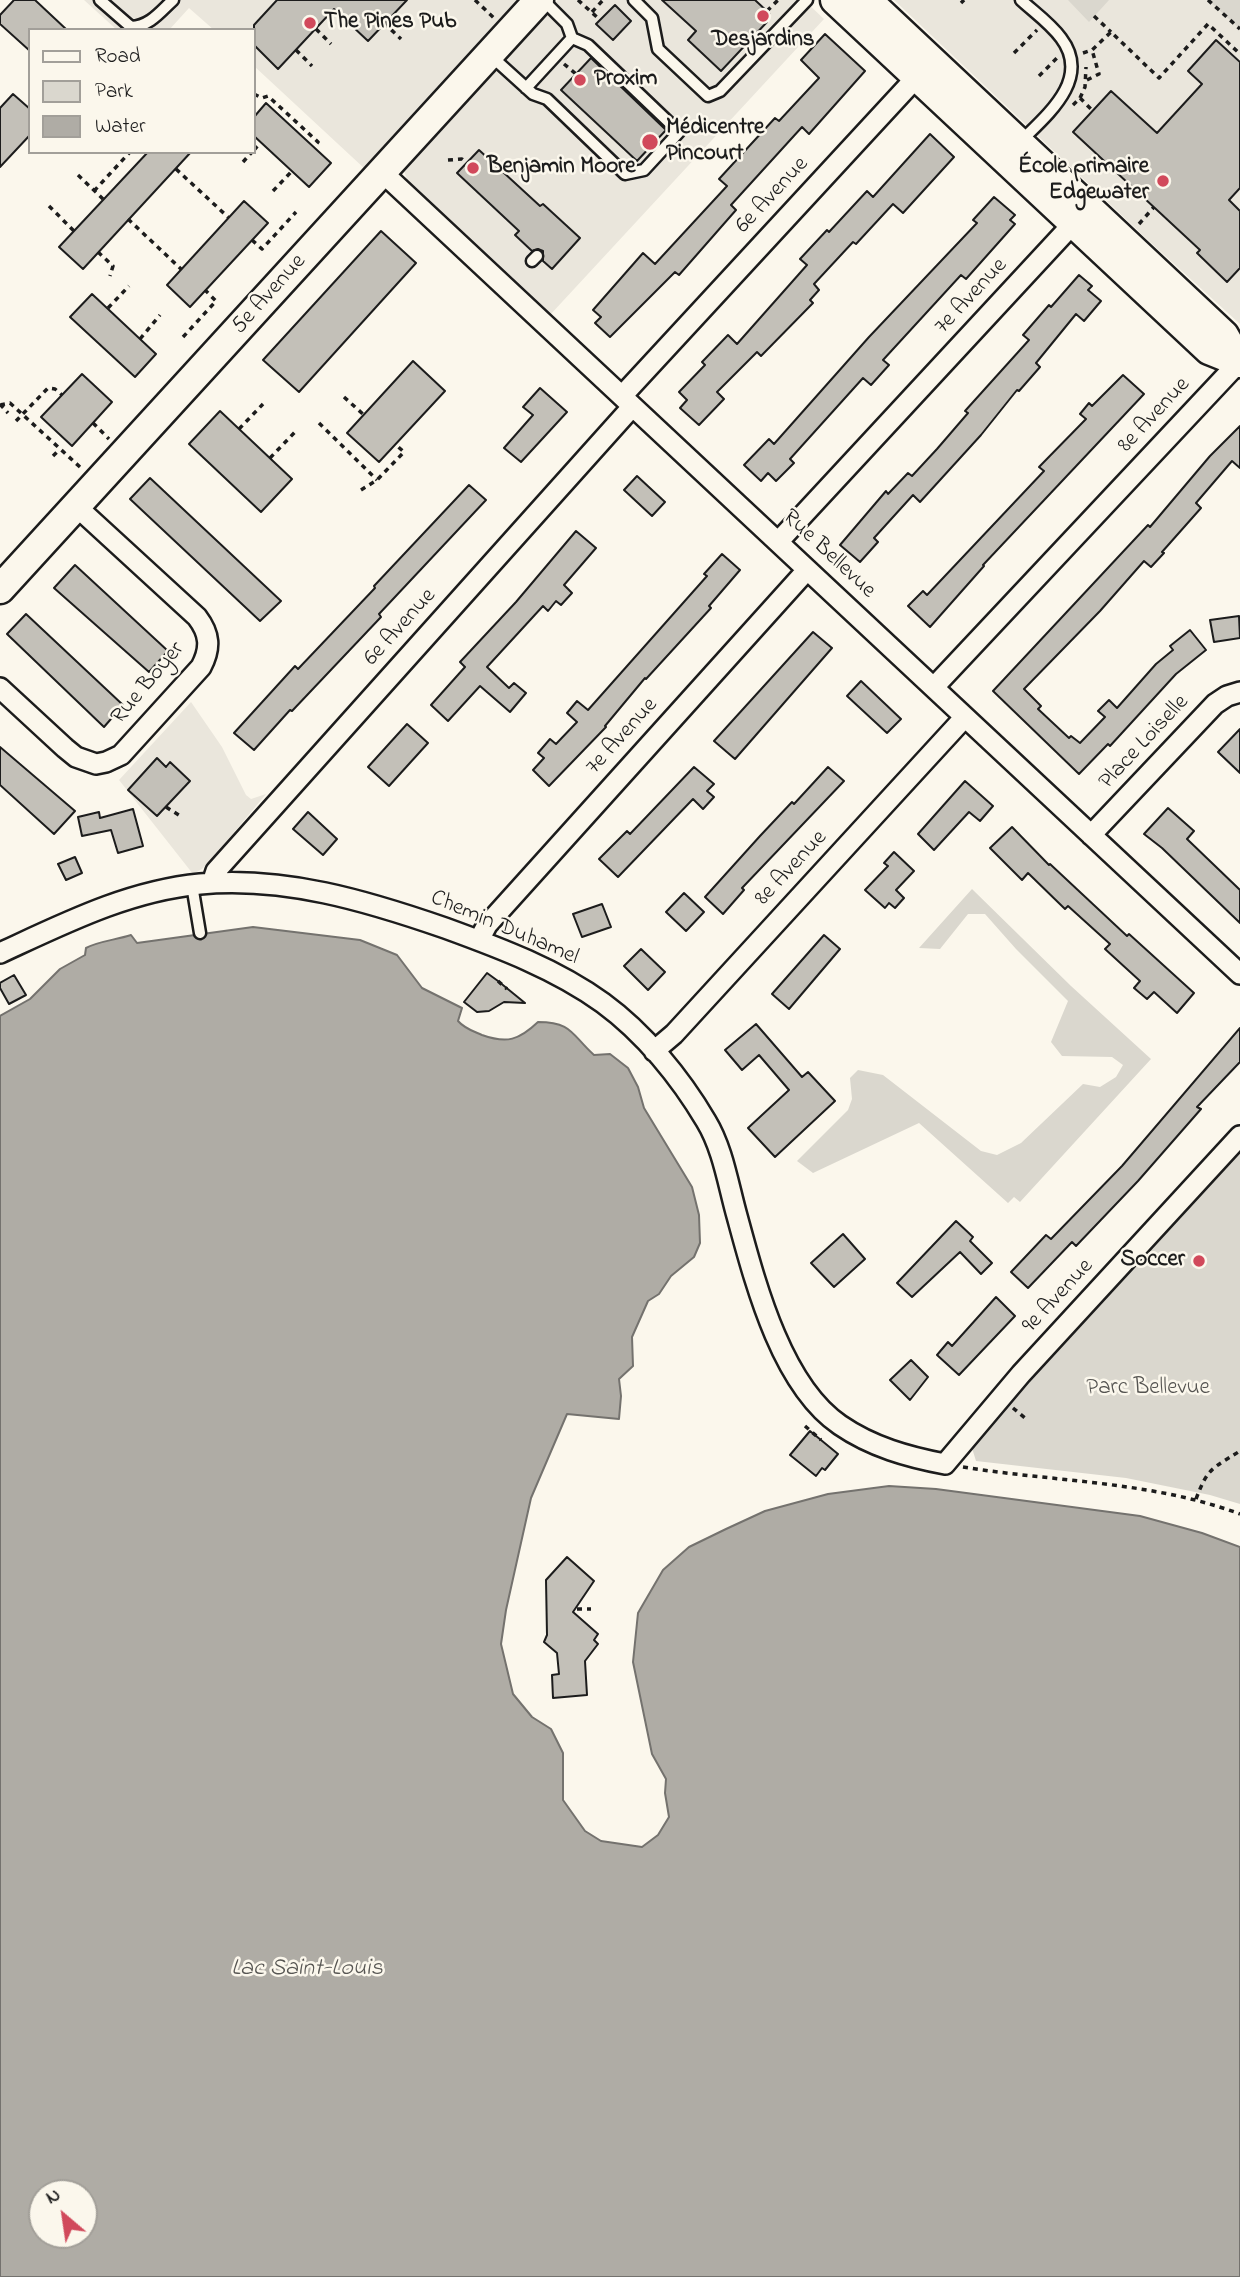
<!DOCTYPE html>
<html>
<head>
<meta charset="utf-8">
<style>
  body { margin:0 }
  #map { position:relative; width:1240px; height:2277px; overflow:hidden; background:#fbf7ec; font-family:"Indie Flower",sans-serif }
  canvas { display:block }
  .legend { position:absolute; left:28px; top:28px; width:228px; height:126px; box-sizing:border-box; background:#fbf7ec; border:2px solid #a29f99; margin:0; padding:9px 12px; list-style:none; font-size:21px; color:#1c1c1c }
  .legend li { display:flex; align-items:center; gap:14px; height:35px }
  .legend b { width:35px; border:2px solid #a29f99 }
  .north { position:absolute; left:28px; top:2179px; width:70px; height:70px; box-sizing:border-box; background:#fbf7ec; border:2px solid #a29f99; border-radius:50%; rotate:331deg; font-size:19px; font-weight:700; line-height:28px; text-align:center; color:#1c1c1c }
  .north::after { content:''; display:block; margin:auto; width:24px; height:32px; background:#d1495b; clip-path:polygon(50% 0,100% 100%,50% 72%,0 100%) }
</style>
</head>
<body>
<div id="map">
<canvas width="1240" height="2277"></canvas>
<ul class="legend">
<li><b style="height:9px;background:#fbf7ec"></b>Road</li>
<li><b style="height:19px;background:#dad7ce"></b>Park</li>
<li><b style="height:19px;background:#afaca5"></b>Water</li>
</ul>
<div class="north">N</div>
</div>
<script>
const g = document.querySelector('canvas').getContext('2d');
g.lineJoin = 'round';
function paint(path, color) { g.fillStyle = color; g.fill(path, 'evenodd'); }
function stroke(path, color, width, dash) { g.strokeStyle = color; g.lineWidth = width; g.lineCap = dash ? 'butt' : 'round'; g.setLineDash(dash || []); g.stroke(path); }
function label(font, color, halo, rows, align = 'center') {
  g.font = font + ' "Indie Flower",sans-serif'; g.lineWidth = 5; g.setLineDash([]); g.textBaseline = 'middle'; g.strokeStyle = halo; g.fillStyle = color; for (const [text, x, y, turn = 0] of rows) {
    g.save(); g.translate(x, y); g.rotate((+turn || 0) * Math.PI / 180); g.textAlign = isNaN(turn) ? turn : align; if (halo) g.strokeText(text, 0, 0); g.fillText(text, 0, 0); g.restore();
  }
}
paint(new Path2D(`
  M84,0h436l-155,169 -111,-103v-36h-40l-25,-22 -20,22h-52z
  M558,0h246l20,19 -274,296 -142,-133 -4,-11 1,-8 31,-36z
  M894,0h346v324l-90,-82z
  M191,702l31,45 24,48 5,4 15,-5 -50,60 -14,15 -9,5 -74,-94z`), '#eae6dc');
paint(new Path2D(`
  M1068,0h41l-20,22z
  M1208,0h32v29z
  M972,889l99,97 80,73 -131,143 -6,-5 -6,6 -89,-80 -106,50 -16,-12 51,-51 4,-11 -2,-21 8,-8 25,5 98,76 16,4 24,-12 62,-59 17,3 16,-10 7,-12 -11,-8 -50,-1 -11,-14 17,-41 -52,-52 -31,-35h-17l-28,35 -21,-1z
  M1240,1151v353l-30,-9 -84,-17 -150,-17 -4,-13 5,-10z`), '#dad7ce');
const water = new Path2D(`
  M253,927l107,13 37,15 25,33 40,20 -4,13c7,8 15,10 24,14 25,9 37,5 56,-13 34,0 33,12 56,33l16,-1 18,14 10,19 6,21 48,79 7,28 1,28 -6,14 -23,19 -12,18 -11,7 -16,36 1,29 -14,13 2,17 -2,23 -52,-5 -36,84 -25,112 -5,34 12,50 19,23 19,12 12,24v47l22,31 16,10 41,6 16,-12 11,-18 -4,-24 1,-14 -14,-25 -19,-92 5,-49 25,-43 26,-23 37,-18 39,-18 63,-17 61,-8 47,3 204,27 62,17 38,14v730h-1240v-1261l30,-17 30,-30 25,-14 1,-7c13,-7 30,-8 45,-13l6,8zM42,2193h42v42h-42z`);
paint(water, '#afaca5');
stroke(water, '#74726e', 2);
const building = new Path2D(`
  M14,0h21l32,30h-37v21l-30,-27v-9z
  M277,0h130l-39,41 -34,-32 -56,60 -24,-24v-20z
  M662,0h93l15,14 -5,6 2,2 -46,49 -33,-31 8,-9z
  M615,5l16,16 -18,19 -17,-16z
  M825,34l40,37 -56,63 -7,-7 -71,78 5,5 -57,65 -4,-3 -65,65 -15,-14 6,-6 -8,-7 50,-57 12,11 72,-78 -8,-7 56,-61 4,3 40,-43 -18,-18z
  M1216,40l24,22v126l-11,12 11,11v57l-13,14 -30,-29 3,-3 -127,-118 38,-41 46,42 45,-49 -14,-13z
  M591,58l75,72 -29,31 -76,-71z
  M13,94l17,15v26l-30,32v-59z
  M266,103l65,60 -22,24 -55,-51v-19z
  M930,134l24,23 -51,56 -10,-9 -37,40 -3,-2 -39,42 5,6 -9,10 3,3 -52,53 -4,-4 -40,40 7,7 -25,26 -19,-17 7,-8 -8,-8 26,-27 -3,-3 26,-27 9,9 70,-79 -7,-6 27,-29 2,2 38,-41 6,6z
  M479,150l61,56 3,-2 37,34 -28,31 -9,-8v-10l-5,-2 -6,2 -17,-16 4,-4 -62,-58z
  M148,152h43l-108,117 -24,-22z
  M994,197l21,18 -5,5 5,4 -49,55 -5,-4 -78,85 6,5 -18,20 -8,-7 -73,81 4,4 -18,18 -8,-8 -7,8 -17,-16 25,-26 5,5 95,-107 108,-114 -4,-3z
  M244,201l24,22 -78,84 -23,-22z
  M381,231l35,32 -117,129 -36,-32z
  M1079,275l13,11 -4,4 13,11 -17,20 -8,-7 -40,49 4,4 -21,24 -2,-1 -36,45 -61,67 -7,-7 -39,43 4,4 -18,20 -20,-17 46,-54 2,3 20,-21 4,3 25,-27 31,-36 -3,-2 64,-71 -6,-5 26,-30 2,2z
  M92,294l64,60 -21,23 -65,-60z
  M413,361l32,30 -66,71 -32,-29z
  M82,374l30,28 -40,44 -31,-29z
  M1123,375l21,19 -161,171 1,1 -54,61 -22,-21 15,-15 4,4 117,-124 -5,-4 47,-48 -6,-5 9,-11 3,3z
  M540,388l27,24 -46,50 -17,-14 29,-33 -10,-8z
  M220,411l72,68 -31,33 -72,-68z
  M1240,426v42l-8,-7 -36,42 5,5 -39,44 2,1 -13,14 -7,-6 -44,50 -76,78 17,17 -3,3 31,29 2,-2 9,7 25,-26 -7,-6 11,-11 8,8 39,-44 17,-14 -3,-4 20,-16 16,20 -30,24 -66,72 -2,-2 -29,30 -86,-83 155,-166 2,2 60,-71z
  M637,476l28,26 -13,14 -28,-26z
  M150,478l131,123 -21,20 -130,-122z
  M469,485l17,15 -107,114 2,3 -89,94 -2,-1 -36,40 -20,-17 61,-67 3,3 77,-81 -1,-2z
  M576,531l20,17 -32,37 8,8 -11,12 -5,-4 -8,10 -5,-5 -56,61 22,21 5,-5 12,10 -16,19 -30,-26 -32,35 -17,-16 34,-38 -5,-5 56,-60z
  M722,554l18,16 -31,36 2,2 -65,71 -1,-1 -40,48 1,1 -57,59 -16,-16 11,-12 -6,-5 12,-14 6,5 21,-22 -10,-9 10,-12 11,9 119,-134 -3,-2z
  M75,565l93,86 -19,21 -95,-84z
  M26,614l97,91 -19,22 -97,-93z
  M1239,616l1,22 -26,4 -4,-22z
  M813,632l19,16 -97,111 -21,-18z
  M861,681l40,38 -14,14 -40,-37z
  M407,724l21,19 -39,43 -21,-19z
  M1240,729v44l-22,-21z
  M0,747l75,64 -21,23 -54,-49z
  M157,758l9,9 4,-5 20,19 -33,35 -29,-26z
  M694,767l20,17 -7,7 7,6 -11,12 -10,-10 -75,78 -19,-18 28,-28 3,3z
  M828,767l16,14 -102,107 2,2 -21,24 -18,-17 55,-61 32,-34 2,2z
  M965,781l28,25 -13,15 -11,-9 -35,38 -16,-16z
  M1168,808l26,23 -7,8 53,51v33l-78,-75 -18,-14z
  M133,809l10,37 -25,7 -7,-23 -29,6 -4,-19 21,-5 1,6z
  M308,812l29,27 -14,16 -30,-26z
  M1012,827l37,38 1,-1 77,72 2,-2 65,59 -17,20 -23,-21 -7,7 -13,-11 6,-7 -35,-32 5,-5 -42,-38 -3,3 -37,-36 -6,7 -32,-32z
  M894,852l20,19 -18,19 8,8 -9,10 -6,-5 -4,5 -20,-18 23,-24 -4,-3z
  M75,857l7,16 -16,7 -8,-16z
  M684,893l20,19 -18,19 -20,-19z
  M602,904l9,23 -29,10 -9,-23z
  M824,935l16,14 -51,60 -17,-15z
  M641,949l24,23 -17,18 -24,-24z
  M487,973l11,8 27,22 -21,-1 -15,9 -12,1 -13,-10z
  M14,975l12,20 -17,9 -9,-16v-5z
  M756,1024l46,53 6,-5 27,29 -60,56 -27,-29 41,-38 -30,-35 -17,15 -17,-20z
  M1240,1028v34l-43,45 4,2 -63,72 -62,65 -4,-4 -44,46 -17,-16 35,-37 5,4 71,-73z
  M956,1221l17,16 -3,4 22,22 -11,11 -21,-22 -48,45 -15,-14z
  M843,1234l22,25 -31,28 -23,-24z
  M996,1297l19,19 -56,59 -22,-20 11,-13 4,4z
  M911,1360l17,17 -18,23 -20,-20z
  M810,1431l28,23 -13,16 -3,-2 -6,8 -26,-21z
  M567,1557l27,24 -21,31 25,22 -4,6 4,4 -13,17 2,34 -34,3 -1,-23 7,-1 -2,-21 -13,-11 3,-7 -1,-55z`);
paint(building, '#c3c0b8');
stroke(building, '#1c1c1c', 2);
const lane = new Path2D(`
  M100,0l31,27c19,-1 29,-15 42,-27
  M634,0l18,18 6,31 50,47 12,-5 87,-91
  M490,55l43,39 14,5 78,75 19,-4 35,-38 -91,-87 -16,-7
  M526,88l46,-50 -5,-14 -24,-24
  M1020,142c27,-27 72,-63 41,-104 -11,-15 -27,-26 -40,-38
  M532,261l5,-5
  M192,885l8,48`);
const street = new Path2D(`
  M382,172l858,802
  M622,396l303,-328
  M778,542l304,-328
  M934,687l306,-326
  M0,688l65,60 11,9 20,7 10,-2 15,-7 80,-88c10,-19 9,-33 -4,-50l-121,-111
  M1091,835l124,-131 12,-8 13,-4
  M212,883l4,-12 416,-464
  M479,940l8,-15 320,-355
  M0,953c65,-30 128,-62 200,-69 84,-8 167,17 245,44 55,20 111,41 158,75 41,30 77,74 103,118 17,28 22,63 31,95 18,66 44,169 103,209 32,22 68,32 105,39l76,-90 219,-238
  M654,1051l20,-17 290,-316`);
const secondary = new Path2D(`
  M835,0l374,350 30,12
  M867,0l357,335 16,28
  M0,589l539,-589`);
stroke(lane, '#1c1c1c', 15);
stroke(street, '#1c1c1c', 24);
stroke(secondary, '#1c1c1c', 33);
stroke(new Path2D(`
  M475,0l19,18
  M578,0l21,19
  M1208,0l32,29
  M961,3l3,-3
  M767,11l11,-11
  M592,12l11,-12
  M1094,16l17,16
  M384,23l17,16
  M316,29l15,15
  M296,50l16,16
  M1014,53l23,-23
  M1083,53l9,-3 19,-18 48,46 49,-54 32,30
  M564,64l12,10
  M1039,76l19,-19
  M1087,80l12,-6 -7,-24
  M254,94l8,4 6,-2 50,46 -4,5
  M1080,98l5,-11 1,-20
  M1073,105l7,-7 13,13
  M254,150l7,-8
  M448,160l14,-1 5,4
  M243,162l9,-10
  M176,169l53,49
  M78,175l25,24
  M94,191l36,-39
  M273,191l19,-20
  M49,206l25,25
  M128,219l53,50
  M1139,224l15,-17
  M252,240l10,9 34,-37
  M98,252l15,14 -3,10
  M108,308l21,-22
  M183,337l33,-36 -11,-11
  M140,339l20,-24
  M344,397l20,18
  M0,404l8,9
  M0,405l10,-2 70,64
  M16,421l32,-33 7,1 7,6
  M93,423l16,16
  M319,423l58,57
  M239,429l24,-25
  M53,456l7,-7
  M270,458l25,-26
  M361,490l16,-10 27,-28 -8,-7
  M166,807l16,10
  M498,981l9,8
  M1013,1408l12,10
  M805,1426l16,14
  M963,1467c92,15 189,14 277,47
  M1196,1499c12,-32 16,-30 44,-48
  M577,1609h14`), '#1c1c1c', 3.5, [5, 5]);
stroke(lane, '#fbf7ec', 10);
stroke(street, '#fbf7ec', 19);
stroke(secondary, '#fbf7ec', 28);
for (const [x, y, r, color] of [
  [763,16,7,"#d1495b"],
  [310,23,7,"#d1495b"],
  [580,80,7,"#d1495b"],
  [650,142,9,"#d1495b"],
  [473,168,7,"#d1495b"],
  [1163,181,7,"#d1495b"],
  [1199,1261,7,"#d1495b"]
]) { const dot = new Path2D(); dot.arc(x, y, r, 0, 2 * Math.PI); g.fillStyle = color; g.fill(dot); stroke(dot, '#fbf7ec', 2.5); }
label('bold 23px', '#1c1c1c', '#fbf7ec', [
  ["The Pines Pub",324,23],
  ["Desjardins",763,41,"center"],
  ["Proxim",594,80],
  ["Médicentre",666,129],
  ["Pincourt",666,155],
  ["Benjamin Moore",487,168],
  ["École primaire",1149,168,"right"],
  ["Edgewater",1149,194,"right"],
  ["Soccer",1185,1261,"right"]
], 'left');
label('23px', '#1c1c1c', '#fbf7ec', [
  ["6e Avenue",773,196,-47],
  ["5e Avenue",270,295,-48],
  ["7e Avenue",972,297,-47],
  ["8e Avenue",1155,416,-47],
  ["Rue Bellevue",828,555,43],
  ["6e Avenue",401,628,-48],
  ["Rue Boyer",149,684,-50],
  ["7e Avenue",623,737,-48],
  ["Place Loiselle",1145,743,-47],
  ["8e Avenue",792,869,-47],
  ["Chemin Duhamel",504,929,23],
  ["9e Avenue",1059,1297,-47]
]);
label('23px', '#555451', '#fbf7ec', [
  ["Parc Bellevue",1148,1389]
]);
label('italic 24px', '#575653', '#fbf7ec', [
  ["Lac Saint-Louis",307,1970]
]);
</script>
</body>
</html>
